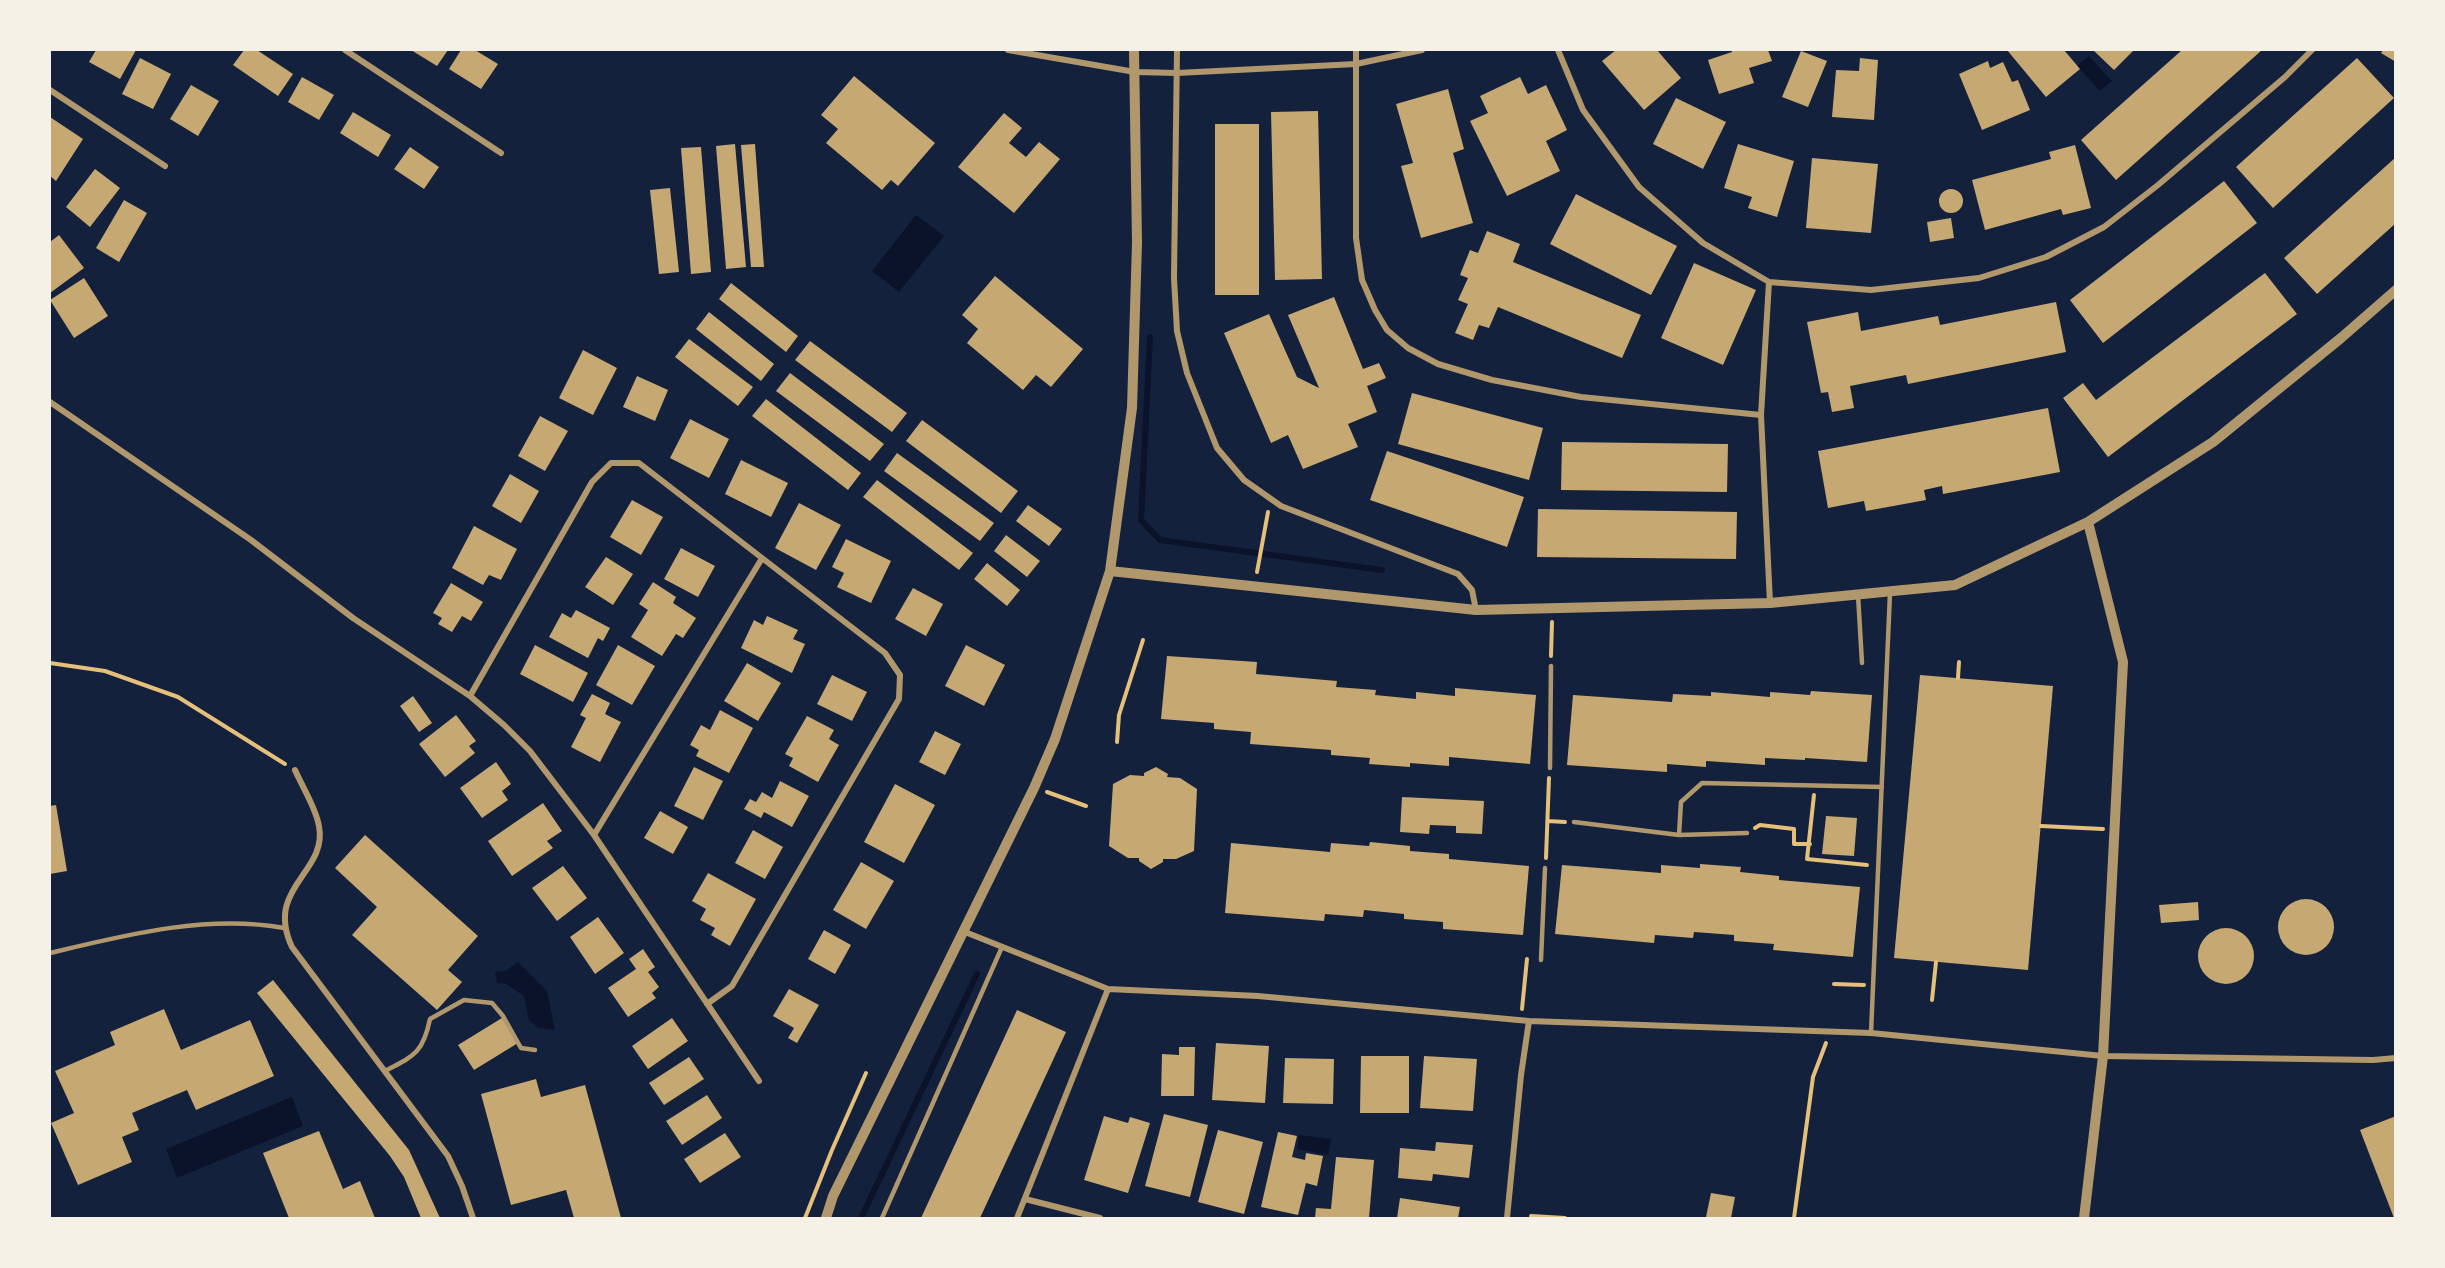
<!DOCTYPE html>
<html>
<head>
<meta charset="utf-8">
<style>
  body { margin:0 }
  #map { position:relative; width:2445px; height:1268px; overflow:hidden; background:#14213d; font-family:"PT Sans",sans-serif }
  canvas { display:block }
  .frame { position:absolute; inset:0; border:51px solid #f6f1e7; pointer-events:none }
</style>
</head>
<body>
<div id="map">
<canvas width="2445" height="1268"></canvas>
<div class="frame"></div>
</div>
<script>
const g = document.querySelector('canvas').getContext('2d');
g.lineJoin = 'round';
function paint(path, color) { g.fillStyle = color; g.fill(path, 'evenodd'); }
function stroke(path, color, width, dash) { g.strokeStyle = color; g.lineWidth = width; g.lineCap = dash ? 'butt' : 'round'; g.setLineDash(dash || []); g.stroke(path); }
paint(new Path2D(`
  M2089,56l23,25 -12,10 -23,-25z
  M916,215l28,21 -45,56 -27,-21z
  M518,962l29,29 8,39 -16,-2 -10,-8 -5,-24 -18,-12 -9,-1 -2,-11 11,-1z
  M292,1097l11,29 -126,52 -11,-29z
  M1299,1135l32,4 -3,16 -31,-6z`), '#0b132b');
stroke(new Path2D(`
  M1150,337l-9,183 19,20 222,30
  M861,1218l116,-244`), '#0b132b', 6);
paint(new Path2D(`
  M96,50h40l-16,29 -31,-17z
  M244,50h13l36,24 -15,22 -45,-31z
  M411,50h37l-11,16z
  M461,50h14l23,14 -17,25 -32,-20z
  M1616,50h41l24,28 -37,32 -42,-49z
  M1732,50h36l4,11 -23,7 5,15 -35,11 -11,-34 24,-8z
  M2007,50h57l16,19 -34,28z
  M2093,50h41l-20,20z
  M2182,50h80l-146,130 -35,-40z
  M2383,50h13v12l-15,-9z
  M1801,51l26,10 -19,46 -26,-10z
  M140,58l31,16 -18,35 -31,-15z
  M1860,58l18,2 -4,60 -42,-3 4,-47 23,1z
  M2357,58l37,40 -121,110 -37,-41z
  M1988,61l2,7 13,-6 9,20 6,-2 12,30 -48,20 -23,-56z
  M854,76l81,67 -37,43 -7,-6 -9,10 -56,-47 12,-14 -17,-14z
  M302,77l32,18 -15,25 -31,-18z
  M1520,77l8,17 18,-9 21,45 -21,11 14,30 -53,25 -37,-75 18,-8 -8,-17z
  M191,85l28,16 -21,35 -28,-17z
  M1448,89l16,60 -11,4 20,70 -52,15 -20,-72 12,-3 -17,-59z
  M1676,98l50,24 -23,47 -50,-25z
  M1318,111l4,168 -47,1 -4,-168z
  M353,112l38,23 -13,22 -38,-24z
  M1004,113l18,15 -13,15 17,14 13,-15 21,17 -46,54 -56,-46z
  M50,117l33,22 -27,42 -6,-5z
  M1215,124h44v171h-44z
  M735,144l11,123 -20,2 -10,-123z
  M755,144l9,123h-13l-10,-122z
  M1738,144l56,17 -17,56 -29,-9 4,-11 -28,-9z
  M2075,145l16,63 -28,7 -2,-6 -76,21 -13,-50 79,-21 -2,-7z
  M410,147l29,20 -15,22 -30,-20z
  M701,147l10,125 -20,2 -10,-126z
  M2396,157v66l-79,71 -33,-36z
  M1812,158l66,6 -7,69 -65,-5z
  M95,169l25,19 -30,39 -24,-20z
  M2224,181l33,42 -154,120 -33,-43z
  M670,188l9,84 -20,2 -9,-84z
  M1939 201a12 12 0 1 1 24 0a12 12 0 1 1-24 0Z
  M1576,194l101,52 -26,49 -101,-51z
  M124,200l23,13 -28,49 -23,-14z
  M1951,218l3,20 -24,4 -3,-20z
  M1487,231l33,13 -7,18 128,53 -19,43 -124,-51 -9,21 -10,-3 -6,15 -18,-7 13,-29 -10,-4 10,-22 -8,-3 10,-25 8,3z
  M59,235l25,33 -34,25v-51z
  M1694,263l62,27 -33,75 -62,-27z
  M2265,273l32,41 -189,143 -45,-59 20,-15 13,17z
  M995,276l88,73 -32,38 -15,-12 -13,15 -56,-47 11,-14 -16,-14z
  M84,278l24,38 -34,22 -24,-38z
  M731,283l67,53 -12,16 -67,-53z
  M1334,297l29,72 16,-6 7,15 -19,8 10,26 -29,12 10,23 -55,22 -15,-34 -17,8 -47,-110 45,-19 28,63 22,11 -31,-73z
  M2056,302l10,50 -158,32 -2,-9 -56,11 4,22 -22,4 -4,-20 -7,1 -14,-71 51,-10 3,19 77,-15 2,9z
  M709,312l65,52 -13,17 -65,-52z
  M689,339l64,48 -15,19 -63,-49z
  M810,341l97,72 -15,19 -97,-72z
  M583,350l34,18 -24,47 -34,-17z
  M790,373l94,71 -14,17 -94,-70z
  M637,376l31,14 -13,31 -32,-14z
  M1412,393l131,35 -14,52 -131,-36z
  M766,399l95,74 -13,17 -96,-74z
  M2048,408l12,64 -117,22 -1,-8 -18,4 2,10 -60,11 -2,-10 -36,7 -10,-57z
  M540,416l28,15 -23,40 -27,-15z
  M690,419l39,20 -20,39 -39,-20z
  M922,420l96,71 -17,22 -95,-72z
  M1562,442l166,2 -1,48 -166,-2z
  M1387,451l137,46 -17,50 -137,-47z
  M897,453l97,70 -14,18 -96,-70z
  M741,460l47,23 -17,34 -46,-23z
  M510,474l29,17 -18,32 -29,-17z
  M877,480l96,73 -14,17 -96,-73z
  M632,500l31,17 -22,38 -31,-18z
  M799,503l42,22 -25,45 -41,-22z
  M1028,505l34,24 -13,17 -33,-25z
  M1538,509l199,3 -1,47 -199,-2z
  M474,526l43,23 -16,31 -12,-5 -6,10 -31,-17z
  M1006,535l34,26 -13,16 -33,-26z
  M846,539l45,22 -20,42 -34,-16 7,-14 -12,-6z
  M681,548l34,18 -17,31 -34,-18z
  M606,557l27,17 -20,31 -28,-18z
  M987,563l33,27 -13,16 -33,-27z
  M653,582l23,15 -3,6 23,15 -13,20 -7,-4 -14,22 -31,-19 17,-27 -9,-6z
  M451,583l32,19 -12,19 -9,-5 -10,16 -14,-8 4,-6 -9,-5z
  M913,588l30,16 -17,32 -31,-17z
  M576,610l34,18 -7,13 -5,-3 -10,20 -39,-21 13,-24 9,5z
  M767,616l31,14 -5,9 12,5 -13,29 -51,-25 13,-28 9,5z
  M535,645l53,28 -15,29 -53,-28z
  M618,645l37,21 -23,39 -36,-20z
  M966,645l39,20 -21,41 -39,-20z
  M1167,656l90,6 -1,12 81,7 -1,6 40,3 -1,5 41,4v-7l39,4v-8l81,7 -6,69 -81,-7v9l-39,-3v4l-41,-3 1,-6 -39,-3v-5l-81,-6 1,-12 -37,-3v-6l-53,-4z
  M747,663l34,20 -23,38 -34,-20z
  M832,675l35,17 -15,29 -35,-17z
  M1920,675l133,11 -25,284 -134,-12z
  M1811,691l61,4 -5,67 -62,-4v2l-40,-2v7l-59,-4v6l-39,-3v8l-100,-7 6,-70 99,7 1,-8 38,2v-4l59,5v-5l40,3z
  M592,694l18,9 -5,11 16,8 -21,40 -29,-15 15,-29 -6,-3z
  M413,696l19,27 -13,9 -19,-26z
  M720,710l33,18 -24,45 -33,-17 3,-6 -9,-5 11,-20 9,5z
  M456,715l20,26 -7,5 6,7 -30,24 -26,-33z
  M807,716l27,14 -5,9 10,6 -21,37 -29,-16 4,-8 -8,-4z
  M935,731l26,13 -16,31 -26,-13z
  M496,762l15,22 -9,7 6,9 -26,18 -22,-30z
  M694,767l29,14 -20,39 -29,-14z
  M1156,767l12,7 -1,3 13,1 17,11 -3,62 -18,8h-13v3l-12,7 -12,-8v-3h-11l-19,-12 4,-62 17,-9 14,1v-3z
  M780,781l29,15 -17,31 -28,-15 -3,6 -17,-9 6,-10 6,3 6,-10 10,6z
  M895,784l40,21 -31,58 -40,-21z
  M1402,797l82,4 -2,33 -26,-1v-7l-26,-1 -1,9 -29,-2z
  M543,803l19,28 -15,10 6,7 -41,28 -24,-35z
  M56,805l11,66 -17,3v-68z
  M660,811l28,16 -15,27 -29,-16z
  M1826,816l31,2 -3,38 -32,-2z
  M753,830l30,17 -18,32 -30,-16z
  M365,835l113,101 -30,34 14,12 -25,28 -85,-75 25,-28 -42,-39z
  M1370,842l40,4v5l39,3v5l80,7 -6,69 -80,-6v-7l-39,-3v-5l-40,-4 -1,7 -38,-3 -1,7 -99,-8 6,-70 99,9 1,-9 38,3z
  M861,862l33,19 -28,48 -33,-19z
  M1700,864l41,3 -1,5 39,4v4l81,7 -7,70 -80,-7 1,-6 -40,-3v-6l-40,-3 -1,6 -38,-3 -1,8 -99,-9 7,-69 99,8v-8l39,3z
  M563,866l24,32 -30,23 -25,-33z
  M708,873l48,26 -26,47 -19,-11 4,-7 -15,-8 6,-11 -14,-8z
  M2278 927a28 28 0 1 1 56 0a28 28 0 1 1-56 0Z
  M2198,902l1,18 -38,3 -2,-18z
  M598,917l26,36 -29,21 -25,-37z
  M2198 956a28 28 0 1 1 56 0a28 28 0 1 1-56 0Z
  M824,930l27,15 -16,29 -27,-15z
  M643,949l12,18 -7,5 11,15 -7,6 4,5 -28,19 -20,-29 28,-19 -7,-10z
  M273,980l136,170 31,68h-19l-17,-41 -14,-21 -133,-163z
  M789,989l30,16 -22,38 -9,-5 6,-10 -21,-12z
  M164,1009l17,41 69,-30 24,56 -78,34 -9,-20 -55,23 7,17 -17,7 10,25 -54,23 -27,-62 23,-10 -19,-42 60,-26 -5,-13z
  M1017,1010l49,22 -86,186h-59z
  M502,1018l16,25 -44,27 -16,-25z
  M672,1018l16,23 -40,28 -16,-23z
  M1216,1043l53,3 -4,57 -53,-3z
  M1179,1047h16l-1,49h-33l1,-42 17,1z
  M1361,1056h48v57h-49z
  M1424,1056l53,3 -4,52 -53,-3z
  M689,1057l15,22 -40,26 -15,-22z
  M1285,1058l49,1 -1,45 -50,-1z
  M536,1079l5,18 44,-12 36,133h-47l-8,-28 -55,15 -30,-111z
  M707,1095l15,23 -40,27 -16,-24z
  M1164,1114l44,11 -18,72 -45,-11z
  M1104,1116l24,7 2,-6 20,6 -22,70 -44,-13z
  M2396,1116v102h-2l-34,-88z
  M1218,1130l45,12 -19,72 -46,-12z
  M319,1131l24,58 17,-8 15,37h-86l-26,-65z
  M1278,1132l19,4 -5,21 13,3 1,-7 17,3 -6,30 -11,-3 -8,32 -37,-8z
  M725,1133l16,24 -41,26 -16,-24z
  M1436,1142l37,3 -4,33 -36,-4 -1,7 -34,-3 2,-30 35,3z
  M1336,1157l38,3 -5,58h-54l1,-10 15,1z
  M1711,1193l24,4 -4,21 -25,-1z
  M1400,1198l60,9 -2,11h-61z`), '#c6a872');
stroke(new Path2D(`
  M1257,572l11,-60
  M1551,656l1,-34
  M50,663l55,8 73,26 107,67
  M1958,678l1,-16
  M1117,742l2,-27 24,-75
  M1047,792l39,14
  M1814,795l-7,64 60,6
  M1548,821l17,1
  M2041,826l62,3
  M1755,828l5,-3 34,4v15h16
  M1546,858l3,-80
  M1834,984l30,1
  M1932,1000l4,-38
  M1522,1009l5,-50
  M1531,1216l34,2
  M805,1218l27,-68 34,-77
  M1794,1218l19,-141 13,-34`), '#e5c07b', 4);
stroke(new Path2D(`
  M1858,595l4,68
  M1550,768l1,-102
  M1574,822l105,13 68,-2
  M1679,835l2,-33 21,-19 180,4
  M50,953c75,-18 157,-39 234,-25
  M1541,960l4,-92
  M1871,1033l19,-440
  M385,1071c29,-15 38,-18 45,-52l34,-19 28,3 11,13 18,32 14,2
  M882,1218l120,-271`), '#b1986c', 4.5);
stroke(new Path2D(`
  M345,50l156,103
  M1008,50l127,22 42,1 179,-9 66,-14
  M1177,50l-3,228 3,53 10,42 30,75 27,32 37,26 177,68 14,16 4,20
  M1356,50v188l6,42 13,30 12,20 21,18 30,16 54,16 89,17 180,18
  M1558,50l25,60 56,77 64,56 66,39 102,8 108,-12 67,-21 58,-30 54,-42 127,-108 27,-27
  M50,90l115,76
  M1769,282l-8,133 9,188
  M50,402l201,138 102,78 117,78 34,29 26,26 64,84 165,246
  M470,696l122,-214 19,-19h28l246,190 15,22 -1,24 -167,287 -25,18
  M295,770c8,18 21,38 24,56 9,47 -55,61 -27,121l156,209 14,30 11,32
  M594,835l167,-275
  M965,932l143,57 150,7 271,25 342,12 232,23 270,4 23,-2
  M1025,1199l75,19
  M1017,1218l91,-229
  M1507,1218l14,-143 8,-54`), '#b1986c', 6);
stroke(new Path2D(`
  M1110,571l366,39 294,-7 185,-18 133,-63 125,-80 128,-104 55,-48
  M826,1218l7,-22 201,-408 21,-49 55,-168 22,-163 5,-165 -3,-193
  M2084,1218l19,-162 20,-394 -35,-140`), '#b1986c', 10);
</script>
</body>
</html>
